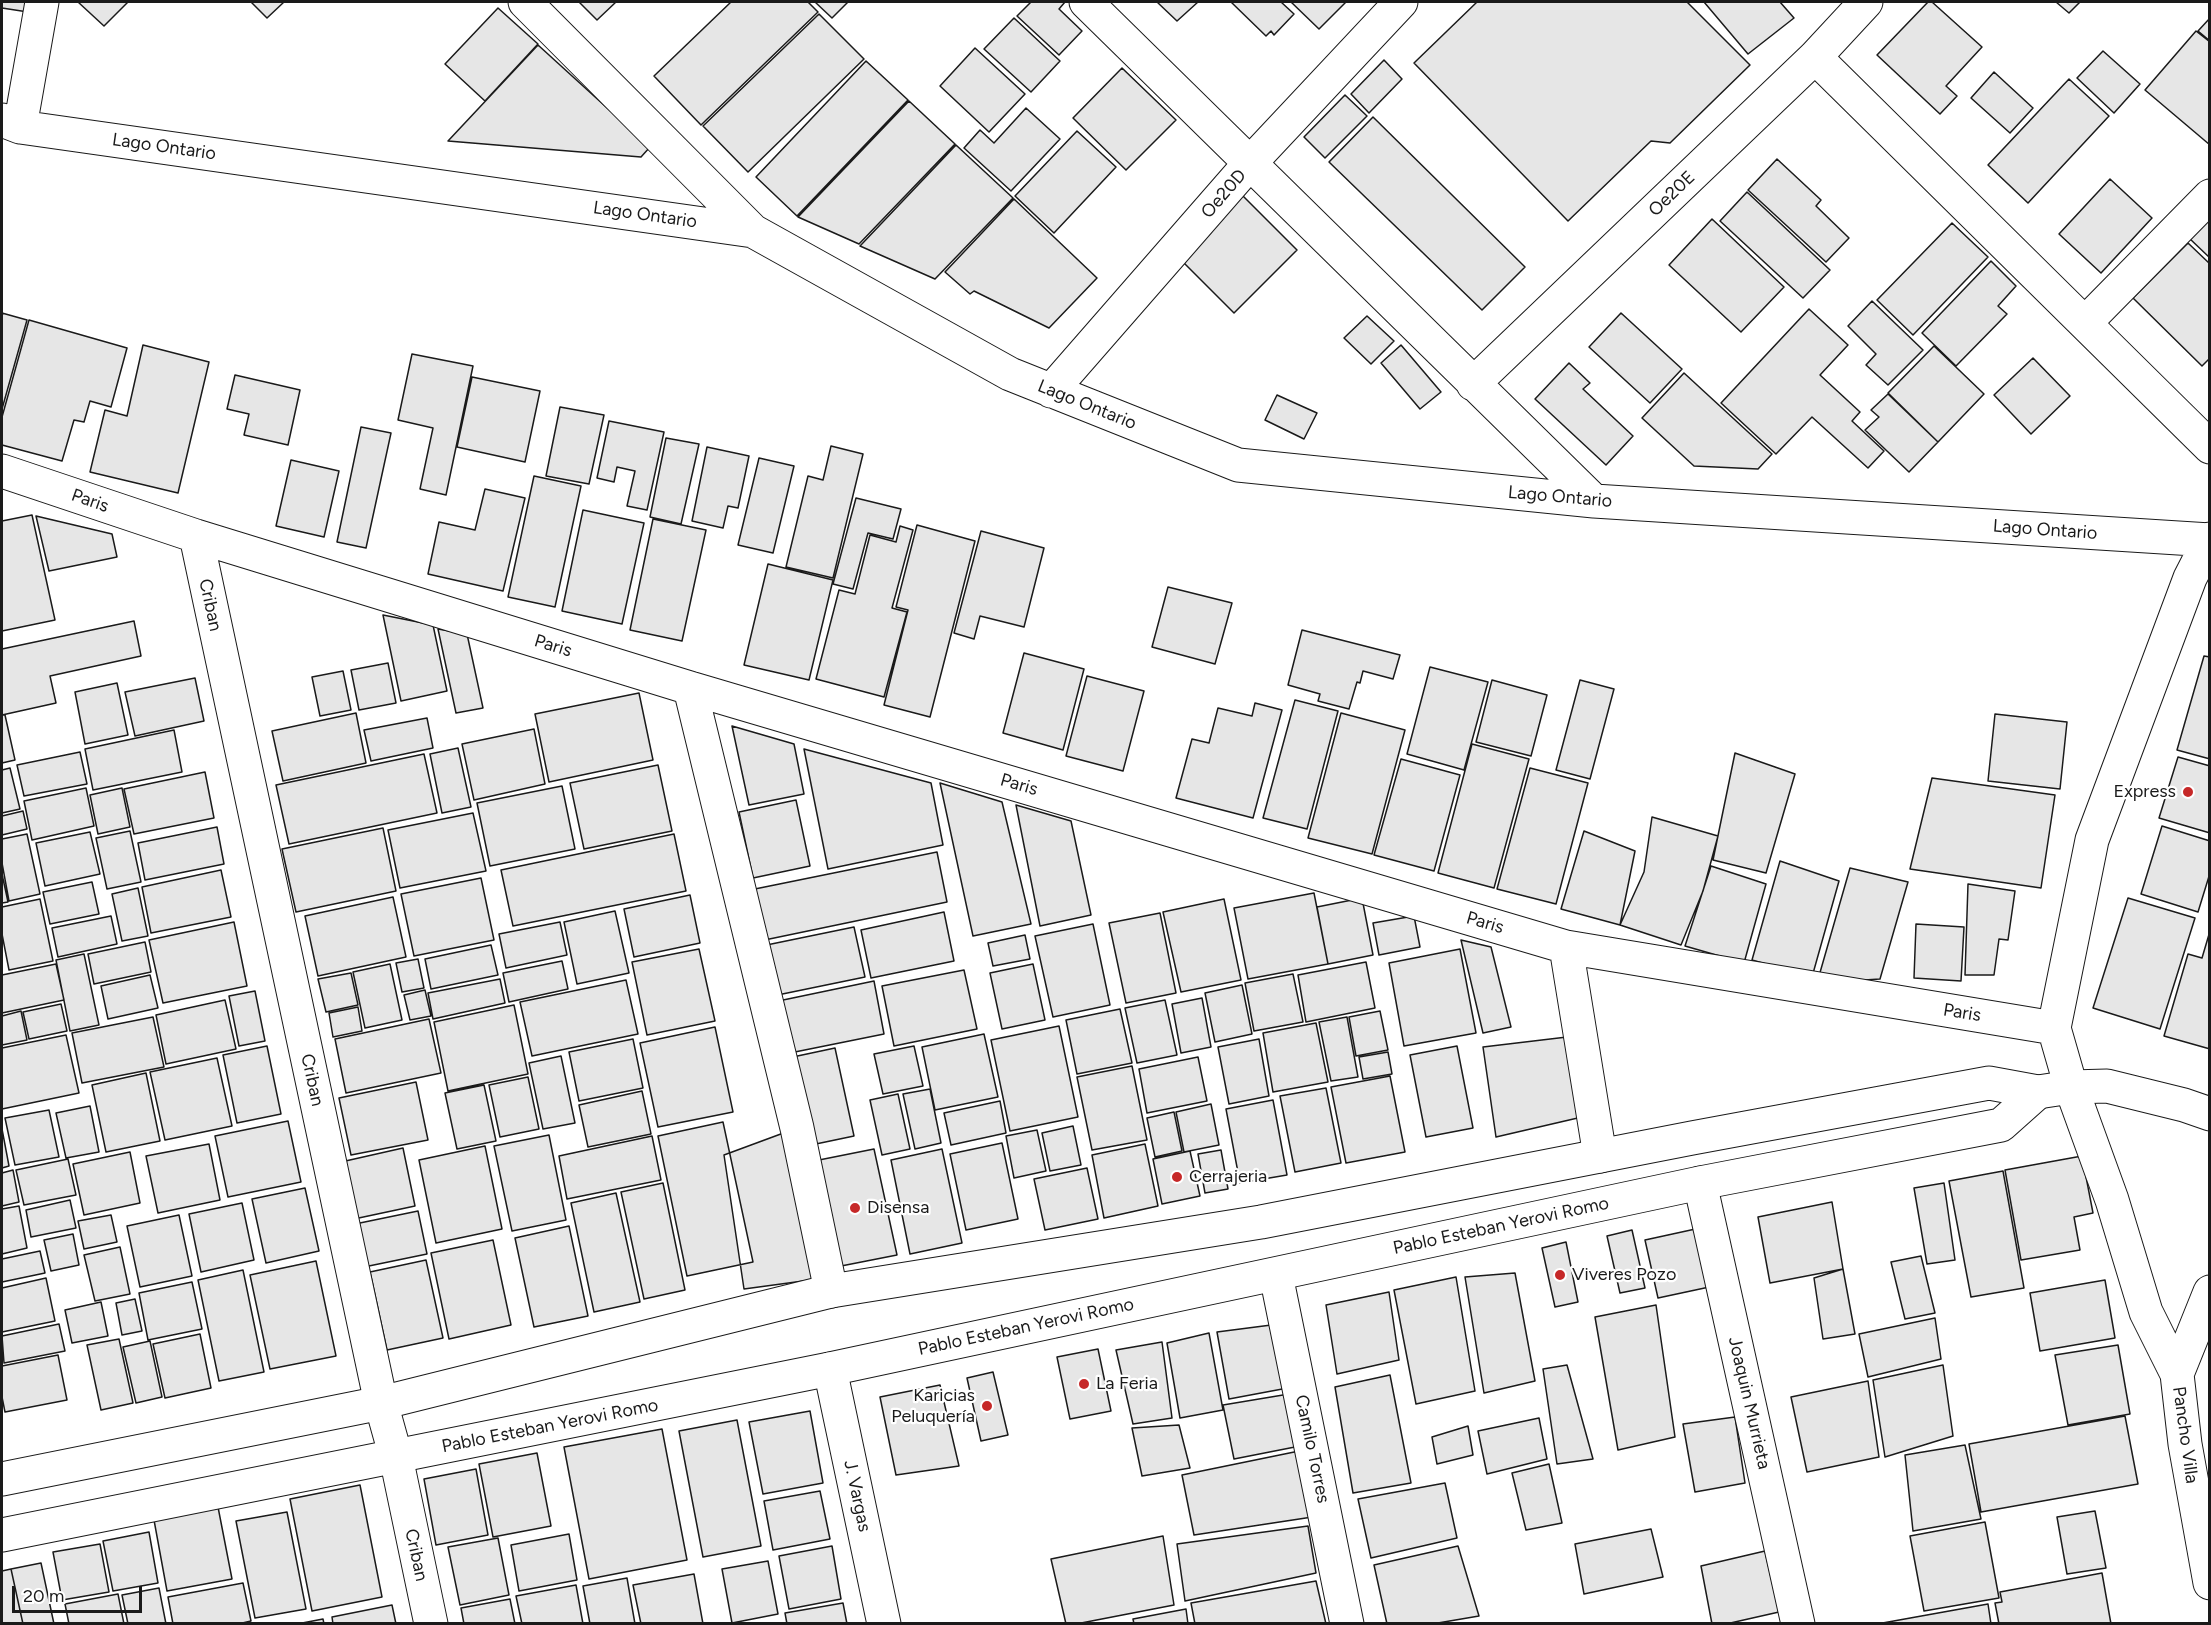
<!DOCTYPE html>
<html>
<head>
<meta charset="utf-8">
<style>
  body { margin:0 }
  #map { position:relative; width:2211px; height:1625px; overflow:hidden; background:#fff; font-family:Figtree,sans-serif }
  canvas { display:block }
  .frame { position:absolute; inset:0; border:3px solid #1a1a1a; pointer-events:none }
  .scale { position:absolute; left:12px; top:1586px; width:130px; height:27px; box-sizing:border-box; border:3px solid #1a1a1a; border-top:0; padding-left:8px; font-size:18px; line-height:21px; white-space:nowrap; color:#1a1a1a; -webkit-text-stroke:4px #fff; paint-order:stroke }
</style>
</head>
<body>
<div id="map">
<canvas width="2211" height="1625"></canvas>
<div class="frame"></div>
<div class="scale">20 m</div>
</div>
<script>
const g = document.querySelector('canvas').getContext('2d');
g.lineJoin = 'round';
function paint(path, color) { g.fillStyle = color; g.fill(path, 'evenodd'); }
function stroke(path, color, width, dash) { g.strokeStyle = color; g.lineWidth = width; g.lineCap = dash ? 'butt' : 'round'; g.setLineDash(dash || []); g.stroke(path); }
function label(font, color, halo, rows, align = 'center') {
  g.font = font + ' Figtree,sans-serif'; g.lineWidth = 4.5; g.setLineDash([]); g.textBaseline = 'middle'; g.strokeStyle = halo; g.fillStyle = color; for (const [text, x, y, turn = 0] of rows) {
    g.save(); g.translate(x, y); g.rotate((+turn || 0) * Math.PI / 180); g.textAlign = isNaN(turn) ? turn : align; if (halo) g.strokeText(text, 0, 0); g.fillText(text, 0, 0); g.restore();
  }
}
const building = new Path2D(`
  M2,2h27l-1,10 -26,-4z
  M78,2h50l-24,24z
  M251,2h33l-17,16z
  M579,2h37l-19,18z
  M731,2h77l10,10 -117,113 -47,-49z
  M815,2h33l-16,16z
  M1031,2h34l-6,7 23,22 -23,24 -42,-39z
  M1157,2h41l-21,19z
  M1231,2h50l13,12 -20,21 -3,-4 -5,5z
  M1291,2h55l-27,27z
  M1477,2h210l63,63 -80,78 -19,-2 -83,80 -154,-158z
  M1704,2h76l14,16 -46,36z
  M1928,2h4l50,45 -36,39 11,10 -17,18 -63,-59z
  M2056,2h24l-11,11z
  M498,8l40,36 -53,57 -40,-37z
  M819,14l45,45 -116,113 -45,-46z
  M1014,18l46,43 -29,31 -47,-43z
  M2210,18v23l-12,-10z
  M2196,31l14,11v103l-65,-55z
  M538,45l112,102 -9,10 -193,-16z
  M975,48l50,46 -36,38 -49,-46z
  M2103,51l37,33 -26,29 -37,-35z
  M1384,60l18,19 -33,34 -18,-19z
  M866,61l42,39 -111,116 -41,-39z
  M1122,68l54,52 -50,50 -53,-52z
  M1994,72l39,36 -23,25 -39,-35z
  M2069,79l40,37 -81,87 -40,-38z
  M1345,95l22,21 -42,42 -21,-21z
  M909,101l46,43 -96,100 -61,-27z
  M1026,108l34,31 -49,52 -47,-43 16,-18 14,13z
  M1373,117l152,150 -43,43 -153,-148z
  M1077,131l39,36 -62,66 -39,-37z
  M956,145l57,53 -78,81 -75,-33z
  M1777,159l44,41 -5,6 33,32 -23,24 -78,-72z
  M2110,179l42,39 -51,55 -42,-39z
  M1747,192l83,78 -27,28 -83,-77z
  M1240,193l57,57 -63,63 -58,-58z
  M1014,199l83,79 -48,50 -75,-37 -4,3 -25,-22z
  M2210,217v41l-21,-20z
  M1712,219l72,68 -43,45 -72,-67z
  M1952,223l36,34 -75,78 -36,-35z
  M2188,243l22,21v94l-8,8 -69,-68z
  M1991,261l25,25 -18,20 9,8 -51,52 -34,-33z
  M1872,301l51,49 -35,35 -22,-20 10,-11 -28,-28z
  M1809,309l39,36 -28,30 40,37 -8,9 32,30 -16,17 -56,-51 -36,37 -55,-51z
  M2,313l25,7 -25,89z
  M1621,313l61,56 -32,34 -61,-56z
  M1367,316l27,25 -23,23 -27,-26z
  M29,320l98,28 -16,59 -21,-6 -6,21 -10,-2 -12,41 -60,-16v-28z
  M143,345l66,17 -31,131 -88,-21 15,-62 22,6z
  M1401,345l40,47 -21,17 -39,-46z
  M1934,346l50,48 -46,48 -50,-49z
  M412,354l61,12 -27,129 -26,-6 13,-61 -35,-8z
  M2033,358l37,38 -39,38 -37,-39z
  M1569,363l21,20 -7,6 50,47 -27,29 -71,-66z
  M1684,373l88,81 -14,15 -64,-3 -52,-48z
  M235,375l65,15 -12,55 -44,-10 5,-21 -22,-5z
  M472,377l68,14 -15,71 -68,-15z
  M1888,394l50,48 -29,30 -44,-42 14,-13 -8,-7z
  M1277,395l40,18 -13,26 -39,-19z
  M560,407l44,8 -15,69 -43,-8z
  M609,421l55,11 -17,78 -20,-4 8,-35 -18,-4 -3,15 -17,-4z
  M361,427l30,6 -25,115 -29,-6z
  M666,438l33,6 -18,80 -31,-7z
  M831,446l32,8 -30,124 -47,-11 22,-91 15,4z
  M707,447l42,9 -11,52 -10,-2 -5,22 -31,-7z
  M759,458l35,8 -21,87 -35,-8z
  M291,460l48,11 -15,66 -48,-11z
  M534,476l47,10 -26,121 -47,-10z
  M485,489l40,9 -22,93 -75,-17 11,-52 36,8z
  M856,498l45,11 -8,30 -25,-6 -15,56 -20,-5z
  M583,510l61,13 -22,101 -60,-13z
  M32,515l23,105 -53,11v-110z
  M36,516l76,18 5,23 -68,14z
  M653,519l53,11 -24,111 -52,-11z
  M917,525l58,16 -45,176 -46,-12 24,-95 -12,-3z
  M900,526l13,4 -21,78 15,4 -23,85 -68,-18 23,-89 16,4 15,-59 26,7z
  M981,531l63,17 -20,79 -44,-11 -6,23 -20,-6z
  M768,564l65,16 -24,100 -65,-15z
  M1168,587l64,16 -17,61 -63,-17z
  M383,615l50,10 14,66 -46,10z
  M134,621l7,35 -91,20 6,27 -54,12v-66z
  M438,629l29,5 16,74 -27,5z
  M1302,630l98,25 -7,24 -30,-8 -3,12 -3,-1 -8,27 -31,-8 2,-7 -32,-9z
  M1024,653l60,16 -21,81 -60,-17z
  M2204,656l6,1v102l-33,-9z
  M388,663l8,40 -37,7 -8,-40z
  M1430,667l58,15 -24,88 -57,-16z
  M343,671l8,39 -31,6 -8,-39z
  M1087,676l57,15 -21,80 -57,-15z
  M195,678l9,43 -69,15 -10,-44z
  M1492,680l55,15 -16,61 -55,-14z
  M1580,680l34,9 -24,90 -34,-9z
  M117,683l11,52 -43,9 -10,-52z
  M639,693l14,67 -104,22 -14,-68z
  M1295,700l43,11 -31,118 -44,-11z
  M1255,703l27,7 -29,108 -77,-20 16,-59 17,4 9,-35 34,8z
  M356,713l10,50 -83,18 -11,-50z
  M1341,713l64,17 -33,124 -64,-16z
  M1995,714l72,8 -7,67 -72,-8z
  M2,715h3l10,45 -13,3z
  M427,718l6,30 -62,13 -7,-31z
  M732,726l62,18 10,50 -55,11z
  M534,729l11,55 -71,16 -12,-56z
  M174,730l8,42 -89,18 -8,-41z
  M1472,744l57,15 -35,129 -56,-15z
  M458,748l13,59 -29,6 -12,-59z
  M804,749l127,34 12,62 -115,24z
  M80,752l7,32 -63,12 -7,-31z
  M1735,753l60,21 -29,99 -53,-13z
  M424,754l13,59 -148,31 -13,-59z
  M2178,757l32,9v67l-51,-15z
  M1401,759l59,16 -26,96 -60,-16z
  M658,765l14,66 -88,18 -14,-66z
  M10,768l10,41 -18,4v-43z
  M1530,768l58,15 -32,121 -59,-15z
  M205,772l9,46 -80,16 -10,-45z
  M1932,778l123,17 -14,93 -131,-19z
  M940,783l62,19 29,122 -58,12z
  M562,786l13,63 -85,17 -13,-63z
  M86,788l8,38 -62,14 -8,-39z
  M122,788l8,39 -32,7 -8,-39z
  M796,800l14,66 -57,12 -14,-66z
  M1016,805l55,16 20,94 -51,11z
  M23,811l4,18 -25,6v-19z
  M473,813l13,58 -86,17 -12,-58z
  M1652,817l66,19 -15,55 -22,54 -61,-20 24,-53z
  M2162,826l48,15v32l-12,39 -57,-18z
  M217,827l7,37 -79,16 -7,-37z
  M383,828l13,63 -100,21 -14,-63z
  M130,831l11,51 -34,7 -11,-51z
  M1584,831l51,20 -15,74 -59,-16z
  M90,832l10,42 -55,12 -9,-43z
  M27,834l13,60 -31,7 -7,-38v-24z
  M674,834l12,57 -173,35 -12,-56z
  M937,852l10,50 -192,40 -10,-51z
  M1780,861l59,20 -27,96 -60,-17z
  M1711,866l55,18 -22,79 -59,-17z
  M1850,868l58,14 -28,97 -63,4z
  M221,870l10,47 -80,16 -9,-46z
  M2,874l6,28 -6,1z
  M481,878l13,62 -80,16 -13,-62z
  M92,882l7,32 -49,10 -7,-32z
  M1968,884l47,7 -7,49 -9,-1 -5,36h-29z
  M138,888l10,48 -26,5 -10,-47z
  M1314,893l14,71 -80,15 -14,-71z
  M690,895l10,48 -66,14 -10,-48z
  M393,897l13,60 -88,19 -13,-60z
  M1362,898l11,57 -45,9 -11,-57z
  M2128,898l67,20 -35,111 -67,-21z
  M40,899l13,62 -44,9 -7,-36v-27z
  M1224,899l17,81 -60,12 -18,-80z
  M615,911l14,62 -52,11 -13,-62z
  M944,912l10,49 -83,17 -10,-48z
  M1160,913l16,80 -50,10 -17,-80z
  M111,916l6,28 -59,13 -6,-29z
  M1414,916l6,31 -41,8 -6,-32z
  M234,922l13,64 -84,17 -14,-63z
  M560,922l7,33 -61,13 -7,-34z
  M1093,924l17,81 -57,12 -18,-81z
  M1916,924l48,3 -3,54 -47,-3z
  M854,927l11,50 -102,21 -11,-50z
  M2210,931v118l-46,-13 24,-82 14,4z
  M1025,935l5,24 -37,7 -5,-23z
  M1461,940l30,7 20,80 -28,6z
  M145,942l6,30 -57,12 -6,-30z
  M491,945l7,30 -67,14 -6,-30z
  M699,949l16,72 -68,14 -15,-73z
  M1460,949l16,84 -72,13 -15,-83z
  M84,954l15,71 -29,6 -14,-71z
  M418,959l6,29 -22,4 -6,-29z
  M562,961l6,28 -59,13 -6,-29z
  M1366,962l9,46 -69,14 -8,-47z
  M56,964l8,36 -62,13v-38z
  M390,964l12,56 -37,8 -12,-56z
  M1033,964l12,56 -43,9 -12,-56z
  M964,970l13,59 -83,17 -12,-60z
  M351,973l7,32 -32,7 -8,-33z
  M1293,974l10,48 -49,9 -9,-48z
  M150,975l8,33 -50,11 -7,-33z
  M500,979l5,24 -72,16 -5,-26z
  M626,980l12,54 -106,22 -12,-54z
  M874,981l10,53 -109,22 -11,-52z
  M1242,985l10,49 -37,8 -10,-49z
  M425,990l6,26 -21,4 -6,-25z
  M255,991l10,50 -26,5 -10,-50z
  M1202,998l9,49 -30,6 -9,-49z
  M225,1000l11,49 -70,15 -10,-49z
  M1165,1000l12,55 -40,8 -12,-55z
  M61,1004l6,27 -38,8 -6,-27z
  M514,1005l14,69 -80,17 -14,-69z
  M358,1007l4,24 -29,6 -4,-24z
  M1120,1009l12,54 -55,11 -11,-54z
  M21,1011l6,29 -25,5v-29z
  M1380,1011l8,39 -32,6 -7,-39z
  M153,1017l11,50 -82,16 -10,-50z
  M1347,1017l11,60 -27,4 -12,-59z
  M429,1019l12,54 -95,20 -11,-54z
  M1316,1023l12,59 -55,10 -10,-59z
  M1059,1026l19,91 -68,14 -19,-91z
  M715,1027l18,85 -75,15 -18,-84z
  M984,1034l14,63 -63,13 -13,-63z
  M66,1035l13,58 -77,16v-61z
  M1567,1037l15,80 -86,20 -13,-90z
  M633,1039l10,49 -64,13 -10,-49z
  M1259,1039l10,57 -40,8 -11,-57z
  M267,1046l14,68 -44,9 -14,-68z
  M914,1046l9,40 -40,8 -9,-40z
  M1457,1046l16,82 -47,9 -16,-82z
  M835,1048l19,88 -62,13 -18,-88z
  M1388,1052l4,22 -29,5 -4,-22z
  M561,1056l14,67 -32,6 -14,-66z
  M1198,1057l9,44 -60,12 -8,-44z
  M217,1058l15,68 -67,14 -15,-68z
  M1132,1066l15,74 -55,10 -15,-73z
  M146,1073l14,68 -54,11 -14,-67z
  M1390,1076l15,76 -59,11 -15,-76z
  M528,1077l11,52 -39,8 -11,-52z
  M416,1082l12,58 -77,15 -12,-57z
  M484,1085l12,56 -39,8 -12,-56z
  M1326,1088l15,75 -46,9 -15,-76z
  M930,1089l11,54 -26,6 -12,-55z
  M642,1091l9,43 -63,13 -9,-42z
  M898,1094l12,55 -28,6 -12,-55z
  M1273,1100l14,75 -47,8 -14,-74z
  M1000,1101l6,32 -55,12 -7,-32z
  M1211,1104l8,41 -35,7 -8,-40z
  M90,1106l9,46 -33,6 -10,-45z
  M49,1110l10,47 -44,8 -10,-47z
  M1174,1112l8,39 -27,6 -8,-39z
  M288,1121l13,61 -73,15 -13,-61z
  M723,1122l30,140 -66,14 -29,-140z
  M1073,1126l8,39 -31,6 -8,-38z
  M797,1128l21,151 -74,10 -20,-134z
  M2,1129l7,37 -7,2z
  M1037,1130l9,41 -32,7 -8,-42z
  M549,1135l17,85 -54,11 -18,-85z
  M652,1136l9,44 -94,19 -8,-43z
  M1002,1143l16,76 -52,11 -16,-76z
  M209,1144l11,56 -62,13 -12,-57z
  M1145,1144l13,62 -54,12 -12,-63z
  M485,1146l17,83 -66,14 -17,-83z
  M403,1148l12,58 -61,13 -13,-57z
  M874,1149l23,106 -61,12 -22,-106z
  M942,1149l20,94 -52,11 -19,-94z
  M1221,1150l7,39 -23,4 -7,-39z
  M1190,1151l10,45 -38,8 -9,-45z
  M130,1152l10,51 -56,12 -11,-51z
  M2082,1156l11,57 -19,4 6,33 -59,10 -16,-90z
  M68,1159l8,36 -52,10 -8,-35z
  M1087,1168l11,51 -53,11 -11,-51z
  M13,1170l6,32 -17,4v-33z
  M2003,1171l21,117 -53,9 -22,-116z
  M663,1183l22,107 -41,9 -23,-107z
  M1944,1183l11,77 -28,4 -13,-76z
  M305,1188l14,63 -53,12 -14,-64z
  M616,1193l24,109 -46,10 -23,-109z
  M70,1200l6,28 -45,9 -5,-27z
  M1832,1202l11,67 -73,14 -12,-66z
  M242,1203l12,57 -53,12 -12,-58z
  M19,1206l8,42 -25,6v-45z
  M418,1211l9,43 -63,13 -9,-43z
  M111,1215l6,27 -33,7 -6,-28z
  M179,1215l13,61 -52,11 -13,-61z
  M569,1226l19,90 -54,11 -19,-89z
  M1700,1228l14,58 -56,12 -13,-58z
  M1632,1230l13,58 -25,5 -13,-57z
  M73,1234l6,31 -28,6 -7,-31z
  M493,1240l18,85 -62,14 -18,-86z
  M1566,1242l12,60 -23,5 -13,-59z
  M120,1247l10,47 -35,7 -11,-46z
  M40,1251l5,22 -43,9v-23z
  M1921,1256l14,57 -30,6 -14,-57z
  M426,1260l17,78 -56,12 -17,-78z
  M316,1261l20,95 -66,13 -20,-94z
  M1843,1269l12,65 -32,5 -9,-61z
  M243,1270l21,102 -45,9 -21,-101z
  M1515,1273l20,108 -51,12 -19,-116z
  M1456,1277l19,114 -59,13 -22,-114z
  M46,1278l9,43 -53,11v-44z
  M2105,1280l10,58 -75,13 -10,-58z
  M192,1282l10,47 -54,11 -9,-47z
  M1389,1292l10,68 -62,14 -11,-69z
  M135,1299l7,32 -20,4 -6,-32z
  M101,1302l7,34 -36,7 -7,-33z
  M1656,1305l19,132 -57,13 -23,-133z
  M1935,1318l6,41 -73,18 -9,-43z
  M59,1324l6,27 -61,12 -2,-27z
  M1279,1324l14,63 -64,12 -12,-67z
  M1209,1333l14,77 -43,8 -13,-75z
  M200,1334l11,54 -46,10 -12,-54z
  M119,1339l14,64 -32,7 -14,-65z
  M150,1341l12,56 -26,6 -13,-56z
  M1162,1342l10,76 -39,6 -17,-74z
  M2118,1345l12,69 -62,11 -13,-70z
  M1098,1349l13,62 -41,8 -13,-62z
  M58,1355l9,45 -62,12 -3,-15v-31z
  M1567,1365l26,94 -36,5 -14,-95z
  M1943,1365l10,71 -68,21 -12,-77z
  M993,1372l15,63 -27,6 -14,-63z
  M1390,1375l21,108 -58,10 -18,-106z
  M1868,1381l11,76 -72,15 -16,-75z
  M940,1385l19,81 -63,9 -16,-78z
  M1289,1394l11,52 -66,13 -11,-54z
  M810,1411l13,72 -60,11 -14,-72z
  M2125,1416l13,68 -157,28 -12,-68z
  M1735,1417l10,66 -50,9 -12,-68z
  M1539,1418l8,41 -60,15 -9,-43z
  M737,1420l24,126 -58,11 -24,-126z
  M1179,1425l11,43 -48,8 -10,-48z
  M1468,1426l5,29 -36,9 -5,-27z
  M662,1429l25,131 -98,19 -25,-132z
  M1965,1445l16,74 -68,12 -8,-76z
  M1304,1450l15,66 -125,19 -12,-60z
  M537,1453l14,73 -58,11 -14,-73z
  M1549,1464l13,59 -36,7 -14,-57z
  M476,1469l12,66 -52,10 -12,-66z
  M1445,1483l12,55 -86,20 -13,-59z
  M360,1485l22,112 -70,14 -22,-112z
  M820,1491l10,48 -57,11 -9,-49z
  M218,1507l14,72 -65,12 -13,-71z
  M2095,1511l11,57 -39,6 -10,-57z
  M287,1512l19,97 -51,9 -19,-97z
  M1985,1522l14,76 -75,13 -14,-75z
  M1308,1526l8,47 -131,28 -8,-57z
  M1651,1529l12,48 -79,17 -9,-50z
  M149,1532l9,51 -45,8 -10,-50z
  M569,1534l8,46 -58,11 -8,-46z
  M1163,1536l11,69 -98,19h-10l-15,-65z
  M498,1538l11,57 -49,10 -12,-58z
  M100,1544l9,48 -47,8 -9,-48z
  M832,1546l9,53 -52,10 -10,-53z
  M1458,1546l21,70 -47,8h-45l-13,-59z
  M1765,1551l14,61 -53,12h-14l-11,-58z
  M768,1561l10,53 -46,9 -10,-54z
  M41,1563l13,61h-31l-12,-55z
  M11,1569l12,55h-21v-53z
  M2102,1573l9,51h-112l-4,-21 7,-1 -2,-10z
  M694,1574l9,50h-62l-8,-39z
  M627,1578l8,46h-45l-7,-38z
  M1316,1581l10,43h-131l-4,-21z
  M243,1583l8,38 -13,3h-65l-5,-27z
  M576,1585l7,39h-61l-6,-28z
  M159,1588l7,36h-38l-6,-29z
  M118,1594l6,30h-55l-4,-20z
  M510,1599l5,25h-51l-3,-16z
  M843,1603l4,21h-60l-2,-11z
  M1988,1604l3,20h-114z
  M392,1605l4,19h-63l-1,-7z
  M1186,1609l2,15h-54l-1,-5z
  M323,1619l1,5h-27z`);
paint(building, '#e6e6e6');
stroke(building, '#1a1a1a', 1.5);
const minor = new Path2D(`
  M525,2l228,229
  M1086,2l508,499
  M1815,57l395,390
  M2,120l18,7 733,104 257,143 228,91 356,36 616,39
  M20,127l22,-125
  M2085,323l125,-127
  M1473,384l342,-327 51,-55
  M1051,391l199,-228 151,-161
  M2,471l194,65 494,152 876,259 488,81
  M196,536l185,867 15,54 35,167
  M690,688l107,440 34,163
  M1566,947l34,209
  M1700,1183l98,441
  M1276,1275l71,349
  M2210,1292l-33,82 8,70 25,139
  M830,1369l54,255
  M2177,1374l-31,-62 -34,-112 -41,-113 -17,-59 38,-188 98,-262 20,-39`);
const tertiary = new Path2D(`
  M2038,1092l33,-5 36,-1 77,19 26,9`);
const secondary = new Path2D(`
  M2,1479l379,-76 450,-112 430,-69 431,-84 297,-55 49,9
  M2,1535l828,-166 870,-186 301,-58 37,-33`);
stroke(minor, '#1a1a1a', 35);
stroke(tertiary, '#1a1a1a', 35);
stroke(secondary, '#1a1a1a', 35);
stroke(minor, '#fff', 33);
stroke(tertiary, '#fff', 33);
stroke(secondary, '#fff', 33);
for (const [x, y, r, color] of [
  [2188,792,6,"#c62828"],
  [1177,1177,6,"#c62828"],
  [855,1208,6,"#c62828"],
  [1560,1275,6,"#c62828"],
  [1084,1384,6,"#c62828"],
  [987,1406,6,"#c62828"]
]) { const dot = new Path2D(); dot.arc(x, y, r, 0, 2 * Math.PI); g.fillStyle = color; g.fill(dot); stroke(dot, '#fff', 2); }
label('18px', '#1a1a1a', '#fff', [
  ["Lago Ontario",164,147,8],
  ["Oe20D",1224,194,-49],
  ["Oe20E",1672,194,-44],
  ["Lago Ontario",645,215,8],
  ["Lago Ontario",1087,405,22],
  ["Lago Ontario",1560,497,5],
  ["Paris",90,501,19],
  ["Lago Ontario",2045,530,4],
  ["Criban",210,605,78],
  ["Paris",553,646,17],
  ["Paris",1019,785,16],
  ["Paris",1485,923,16],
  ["Paris",1962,1013,9],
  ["Criban",312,1080,78],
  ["Pablo Esteban Yerovi Romo",1501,1226,-12],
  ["Pablo Esteban Yerovi Romo",1026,1327,-12],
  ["Joaquin Murrieta",1749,1403,77],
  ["Pablo Esteban Yerovi Romo",550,1426,-11],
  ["Pancho Villa",2185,1435,82],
  ["Camilo Torres",1312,1449,78],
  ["J. Vargas",857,1496,78],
  ["Criban",416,1555,78]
]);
label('18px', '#1a1a1a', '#fff', [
  ["Express",2176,792,"right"],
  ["Cerrajeria",1189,1177],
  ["Disensa",867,1208],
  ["Viveres Pozo",1572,1275],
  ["La Feria",1096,1384],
  ["Karicias",975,1396,"right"],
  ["Peluquería",975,1417,"right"]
], 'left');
</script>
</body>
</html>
